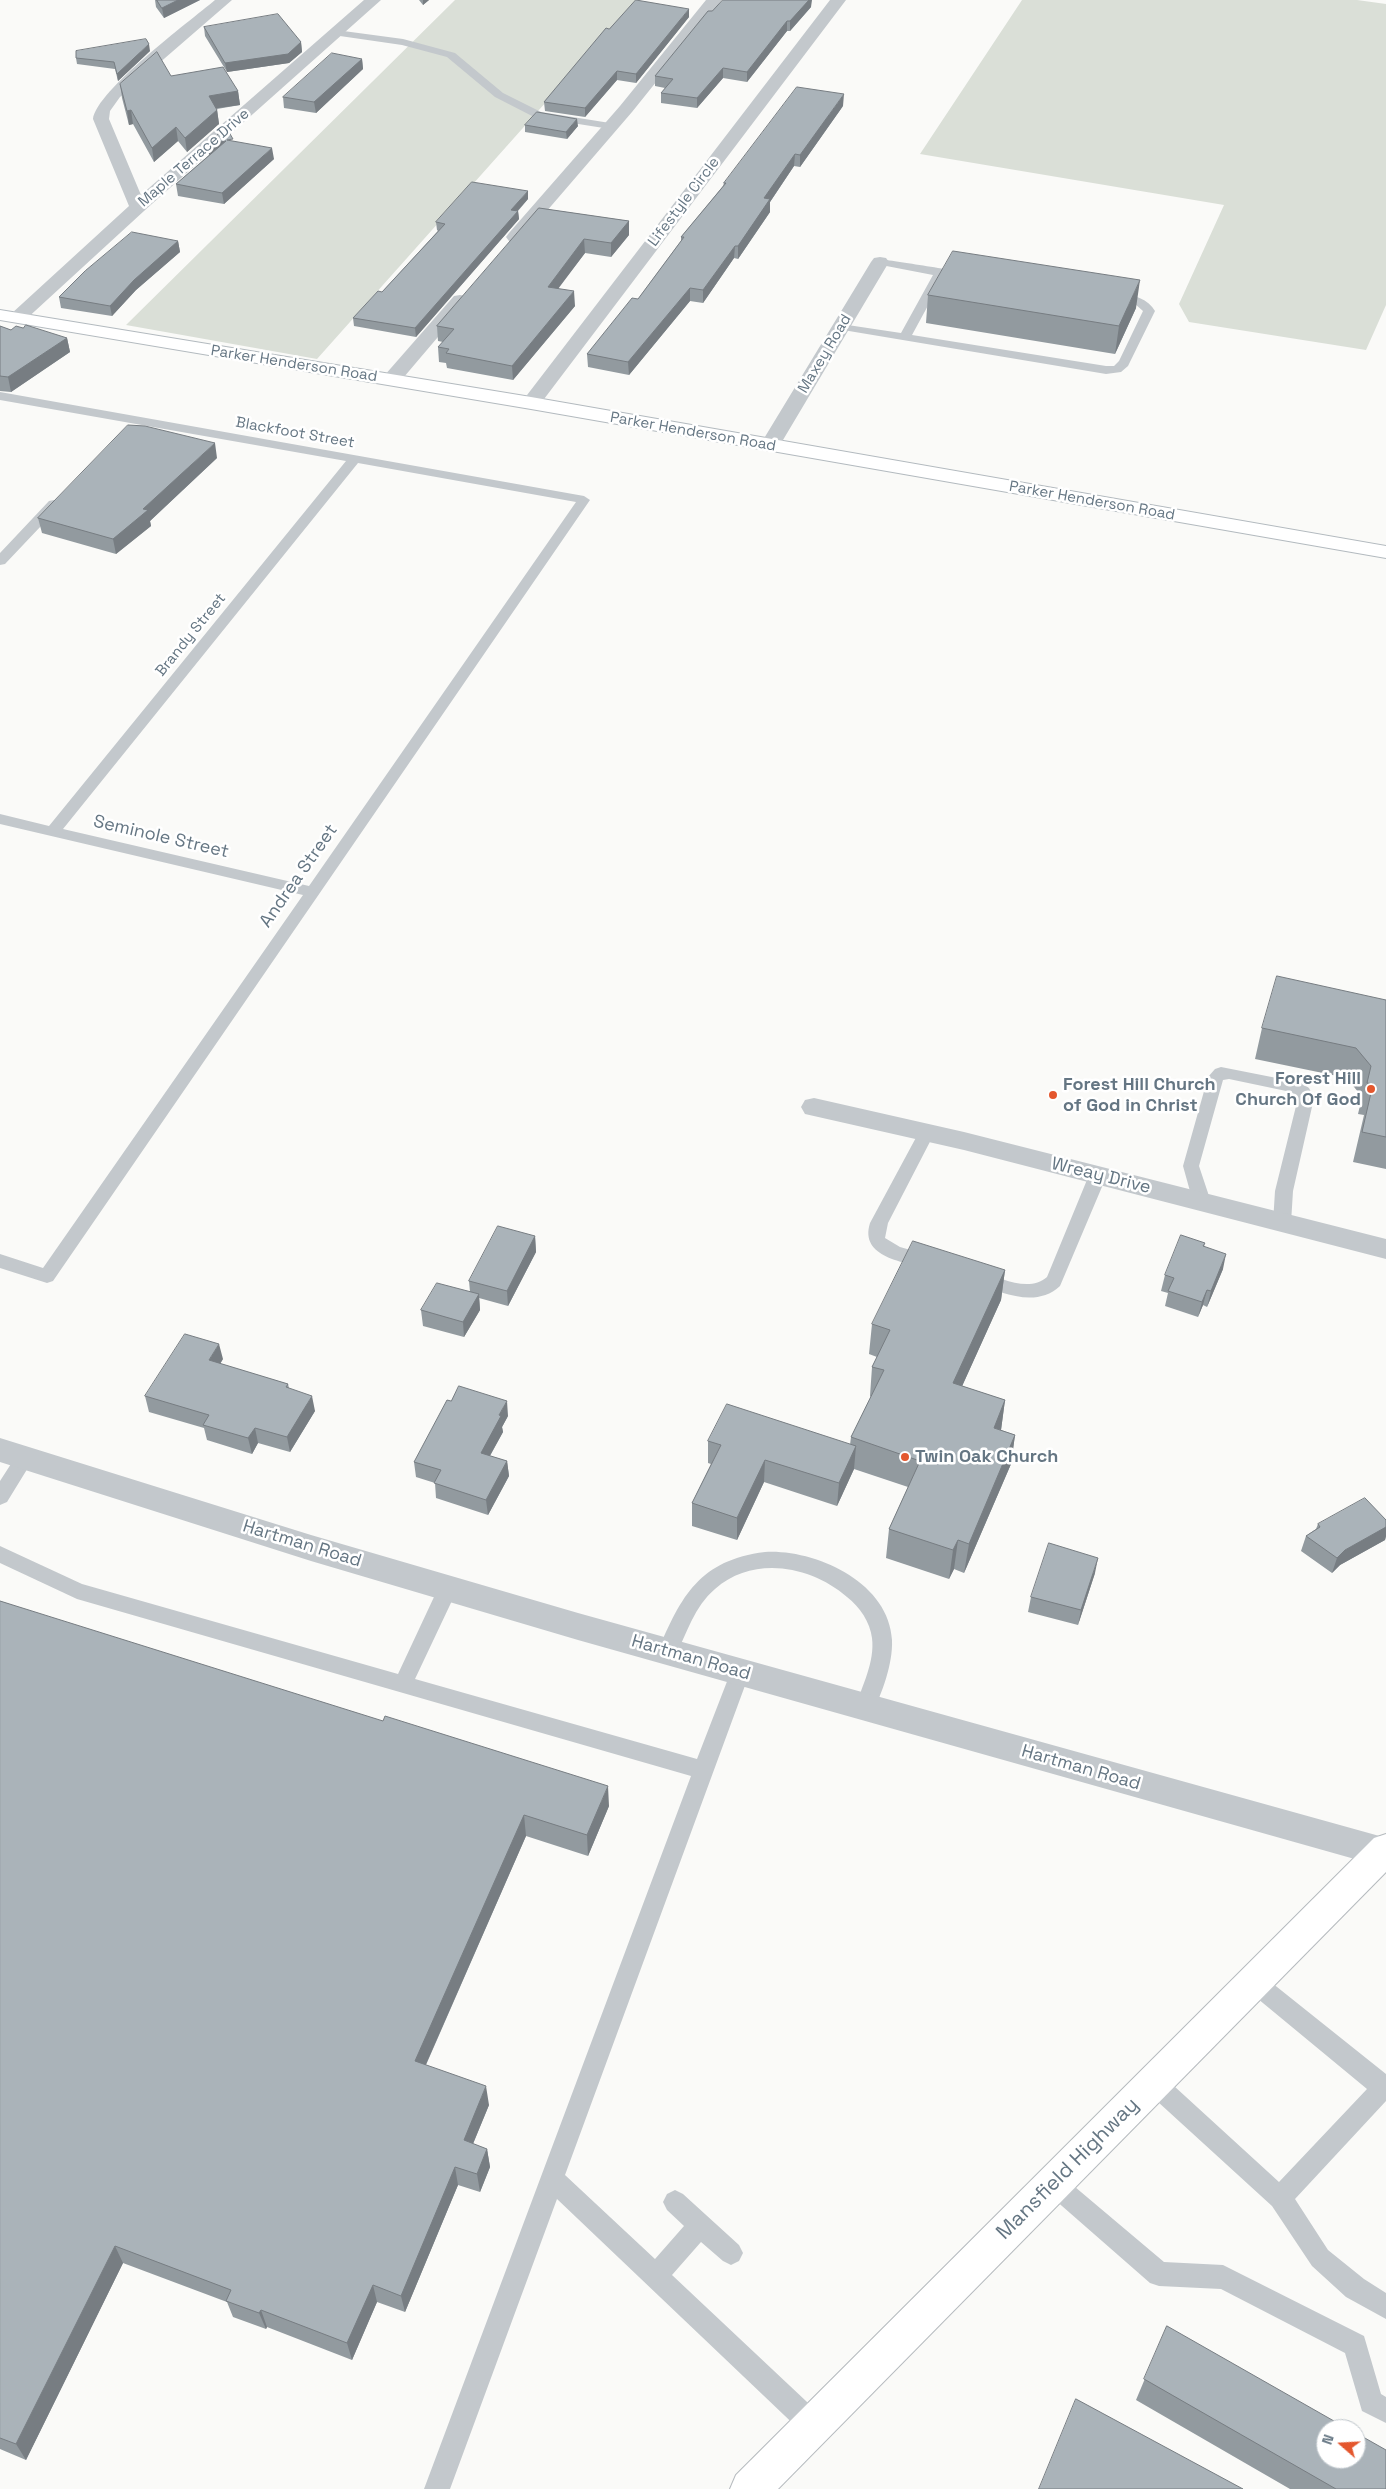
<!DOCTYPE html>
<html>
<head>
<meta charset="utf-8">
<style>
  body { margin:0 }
  #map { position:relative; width:1386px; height:2489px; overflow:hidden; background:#fafaf8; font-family:"Space Grotesk",sans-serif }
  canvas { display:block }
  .north { position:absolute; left:1316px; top:2419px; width:50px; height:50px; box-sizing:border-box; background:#fff; border:1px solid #c1c8cd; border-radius:50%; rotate:289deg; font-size:14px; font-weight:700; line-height:20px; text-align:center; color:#657683 }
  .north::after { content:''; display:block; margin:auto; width:18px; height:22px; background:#e4572e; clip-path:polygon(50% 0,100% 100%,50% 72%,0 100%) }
</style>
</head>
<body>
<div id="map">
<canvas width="1386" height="2489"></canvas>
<div class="north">N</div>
</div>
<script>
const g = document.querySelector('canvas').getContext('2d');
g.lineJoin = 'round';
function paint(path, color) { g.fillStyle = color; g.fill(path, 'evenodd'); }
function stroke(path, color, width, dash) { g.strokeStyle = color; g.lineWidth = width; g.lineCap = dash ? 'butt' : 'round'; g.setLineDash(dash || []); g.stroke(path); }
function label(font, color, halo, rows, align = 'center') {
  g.font = font + ' "Space Grotesk",sans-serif'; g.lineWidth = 5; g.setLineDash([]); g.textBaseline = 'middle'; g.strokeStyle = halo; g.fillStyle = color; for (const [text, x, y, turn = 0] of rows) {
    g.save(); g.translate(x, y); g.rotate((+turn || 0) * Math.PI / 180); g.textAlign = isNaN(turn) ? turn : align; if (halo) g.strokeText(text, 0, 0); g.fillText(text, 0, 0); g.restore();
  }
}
paint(new Path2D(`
  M455,0h182l-320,359 -191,-34z
  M1022,0h335l29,4v301l-20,45 -177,-28 -10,-18 45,-99 -304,-51z`), '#dadfd7');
const secondary = new Path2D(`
  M0,310l531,87 855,149v12l-855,-149 -531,-89z`);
const primary = new Path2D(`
  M1386,1834v38l-608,617h-48l6,-14 638,-637z`);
stroke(secondary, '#b3babf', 2);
stroke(primary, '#b5babe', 2);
paint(new Path2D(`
  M336,30l67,9 52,14 48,40 38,19 69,11 5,3 -5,3 -76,-12 -39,-20 -48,-40 -45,-12 -69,-10 -2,-2z
  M880,259c12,2 84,12 88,15l-6,3 -19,1 -31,57 194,31h8l5,-5 24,-50 -8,-7 -25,-5v-4c15,-4 37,2 45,16l-27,55 -7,6 -15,2 -269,-45 -2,-2 6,-3 60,9 32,-58 -57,-11v-4z
  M0,392l584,104 6,4 -537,781 -6,2 -47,-15v-14l43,14 260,-373 -303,-71v-10l49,12 297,-365 -346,-61zM358,463l218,39 -267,384 -246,-57z
  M54,500l5,1 1,3 -1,3 -54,57 -5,1v-12l49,-52z
  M1221,1067l81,16 7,5 5,10 -21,93 -2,32 -3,5 -6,1 -6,-1 -3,-5 2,-32 23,-93 -7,-6 -62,-13 -6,1 -24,86 12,36 -3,4 -6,2 -6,-2 -3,-4 -10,-36 25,-89 7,-8z
  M927,1126l6,2 2,4 -47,91 -3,15 15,9 35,10 3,5 -3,5 -6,2c-24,-7 -70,-11 -59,-46l49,-91 2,-4z
  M1098,1169l6,2 3,4 -47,111c-25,23 -58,6 -86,-3l-3,-5 3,-5 6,-2c20,7 49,22 67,6l42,-102 3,-4z
  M25,1450l7,3 2,5 -27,44 -7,3v-24l18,-28z
  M0,1546l82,38 316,90 43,-92 7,-2 7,2 3,6 -43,91 282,80 36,-93 7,-3 7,3 3,6 -185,503 90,84 29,-33 -17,-16 -4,-8 4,-8 8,-4 8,4 56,51 4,8 -4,8 -8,4 -8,-4 -22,-19 -29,33 151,142 4,9 -4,9 -9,4 -9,-4 -248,-236 -107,290h-26l267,-713 -614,-177 -77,-36z
  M765,1552c50,-3 124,30 127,88 1,24 -10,53 -20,74l-7,3 -7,-3 -3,-6c7,-22 20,-46 17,-70 -2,-16 -12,-31 -25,-41 -36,-31 -93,-42 -132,-8 -21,18 -28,44 -40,68l-7,3 -7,-3 -3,-6c23,-55 42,-91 107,-99z
  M1254,1972l8,3 124,99v27l-91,98 33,51 36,29 22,14v26l-40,-22 -34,-31 -40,-60 -126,-115 -3,-8 3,-8 8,-3 8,3 117,107 88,-93 -121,-100 -3,-7 3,-7z
  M1054,2172l8,4 102,86 59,3 141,71 17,58 5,3v26l-24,-12 -17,-58 -124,-64 -62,-3 -9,-3 -104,-91 -4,-8 4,-8z`), '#c3c8cc');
paint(new Path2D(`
  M215,0h17l-112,97 -10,14 -1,8 32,76 223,-195h17l-237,211 -121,111h-12l-3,-4 3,-4 118,-108 -36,-87c4,-29 96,-97 122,-119z
  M706,0h16l-90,112 -111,129h-12l-3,-4 3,-4 111,-127z
  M830,0h16l-308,407h-14l-3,-4 3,-4z
  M880,257l6,1 3,4 -109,183 -3,4h-14l-3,-4 111,-183 3,-4z
  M460,295l6,1 3,4 -3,4 -68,80h-14l-2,-4 2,-4 70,-80z
  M814,1098l150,34 422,107v20l-422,-109 -159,-36 -4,-7 4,-7z
  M0,1438l311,97 267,78 805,224 3,1v28l-3,1 -805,-227 -267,-79 -311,-99z`), '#c3c8cc');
paint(secondary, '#fff');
paint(primary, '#fff');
paint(new Path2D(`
  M155,0h45l-36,18 -8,-11z
  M419,0h10l-6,5z
  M811,7l-21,24h-3l-40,51 -24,-4 -26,30 -36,-5v-10l4,-5 -10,-2v-10l57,-65z
  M689,17l-53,66 -19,-3 -32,37 -40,-6 -1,-9 65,-73z
  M204,27l97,15 1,10 -13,11 -62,9 -22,-36z
  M150,51l-32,30 -3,-12 -38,-5 -1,-6z
  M362,59l1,10 -47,44 -32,-5 -1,-11z
  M120,84l118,7 2,14 -23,4 2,15 -32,28 -9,-11 -24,21 -21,-38 -4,1 -7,-27z
  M843,106l-43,61 -6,-1 -24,36v10l-32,47 -4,-1 -31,45 -13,-2 -61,74 -41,-8 -1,-13 51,-55 43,-58v-4l42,-51 1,-3z
  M525,125l53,1 -11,13 -42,-7z
  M234,141l40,18 -50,45 -46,-8 -2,-12 33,-29 -1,-11z
  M528,199l-10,12 1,8 -103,118 -62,-11 -1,-8 29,-26 56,-61 -1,-1 -1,-8z
  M539,208l90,13v14l-18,22 -26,-4 -27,35 17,18 -62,74 -66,-12 -1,-5 -7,-1 -1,-15 5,-5 -5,-1 -1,-15z
  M178,241l2,11 -44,38 -24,26 -51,-8 -2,-11z
  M928,295l208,13 -21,46 -189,-31z
  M0,326l11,4 56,8 3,14 -59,40 -11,-1z
  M217,458l-67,63 1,5 -35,28 -74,-21 -4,-15z
  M1386,1000v169l-33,-7 11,-47 -6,-1 4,-17 -15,-19 -92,-19 7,-31z
  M535,1236l1,16 -28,54 -29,-8 1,12 -16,27 -41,-11 -2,-16 49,-18 -1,-11z
  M1205,1243l-1,4 19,22 -16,38 -4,-2 -5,12 -33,-11 3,-13 -7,-2 4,-16z
  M1005,1270l-4,30 -39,86 43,14 -4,30 14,5 -4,29 -47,109 -10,-4 -5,10 -63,-21 3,-29 19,-42 -54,-18 -17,37 -73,-24 -27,58 -45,-14v-23l19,-39 -3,-1v-22l142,4 1,-8 20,-40 -1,-1 2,-29 5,-10 -8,-3 3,-30z
  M223,1359l-3,5 68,20 1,4 26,23 -25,41 -32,-9 -6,11 -45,-14 -3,-12 -55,-16 -4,-16z
  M508,1416l-6,11 1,5 -13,24 17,5 2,15 -21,39 -52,-17 -1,-15 -19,-6 -2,-15z
  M1386,1520v16l-1,4 -45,25 -8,8 -31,-22 5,-15 10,-7 2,-5z
  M1095,1573l-17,52 -50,-13 3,-15z
  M0,1601l609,205 -21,50 -62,-20 -100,229 63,40 -16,39 14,5 3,18 -10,25 -22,-7 -53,127 -28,-10 -25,58 -85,-33 -1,2 -33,-12 -6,-15 -104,-39 -97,197 -26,-11z
  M1167,2326l219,163h-96l-154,-89z`), '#929a9f');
paint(new Path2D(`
  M178,0h22l-36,18 -2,-10z
  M423,0h6l-6,5z
  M806,0h6l-1,7 -21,24v-10z
  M689,9v8l-53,66v-9z
  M787,21v10l-40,51v-10z
  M301,42l1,10 -13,11 -62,9 -2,-9z
  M149,44l1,7 -32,30 -1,-7z
  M362,59l1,10 -47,44 -2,-11z
  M723,68v10l-26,30v-10z
  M617,71v9l-32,37v-9z
  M238,91l2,14 -29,4 -2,-13z
  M844,94l-1,12 -43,61v-12z
  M131,110l2,14 -4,1 -2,-14z
  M217,110l2,14 -32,28 -2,-14z
  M577,119l1,7 -11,13 -1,-7z
  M176,127l2,14 -24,21 -2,-14z
  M226,141l-17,14 -1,-11z
  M272,148l2,11 -50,45 -2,-11z
  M795,154l-1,12 -24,36v10l-32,47v-13l26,-48z
  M528,191v8l-17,19v-8z
  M518,211l1,8 -103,118 -1,-9z
  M629,221v14l-18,22v-14z
  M584,239l1,14 -36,48 -1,-14z
  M178,241l2,11 -44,38 -24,26 -2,-10 24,-26z
  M735,246l-1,12 -31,45v-13z
  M1140,280l-4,28 -21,46 4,-28z
  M690,288v13l-61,74 -1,-13z
  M574,291l1,15 -62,74 -1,-14z
  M67,338l3,14 -59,40 -3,-15z
  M215,443l2,15 -67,63 1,5 -35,28 -3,-15 30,-30z
  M535,1236l1,16 -28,54 -1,-15z
  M1226,1254l-3,15 -16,38 4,-16z
  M1005,1270l-4,30 -51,113 3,-30z
  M1207,1290l-4,15 -5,12 4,-15z
  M479,1294l1,16 -16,27 -1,-15z
  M219,1344l4,15 -11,17 -3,-16z
  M312,1396l3,15 -25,41 -3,-15z
  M1005,1400l-4,30 -7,-2z
  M507,1401l1,15 -6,11 1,5 -20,36 -2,-15 18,-38z
  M255,1428l3,15 -6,11 -4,-16z
  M1015,1435l-4,29 -47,109 5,-29z
  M856,1446l-2,23 -17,37 2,-23z
  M765,1460l-1,22 -27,58v-22z
  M507,1461l2,15 -21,39 -2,-15z
  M1386,1527v9l-1,4 -45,25 -8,8 5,-15 8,-8z
  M958,1540l-4,29 -5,10 4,-29z
  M1098,1558l-3,15 -17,52 3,-15z
  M608,1786l1,20 -21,50 -1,-21z
  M524,1815l2,21 -107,244 -4,-19z
  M486,2086l3,19 -22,53 -3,-18z
  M487,2149l3,18 -10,25 -3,-18z
  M455,2167l3,18 -53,127 -4,-16z
  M115,2246l8,17 -97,197 -10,-16z
  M373,2285l4,17 -25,58 -5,-17z
  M261,2310l6,17 -1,2 -7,-16z`), '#777d82');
const building = new Path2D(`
  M157,0h21l-16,8z
  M636,0l53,9 -53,65 -19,-3 -32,37 -41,-6 62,-74 3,1z
  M723,0h86l-19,21h-3l-40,51 -24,-4 -26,30 -36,-5 12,-14 -18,-3 53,-65h4z
  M278,14l23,28 -13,12 -63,9 -21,-36z
  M146,39l3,5 -32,30 -3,-12 -38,-4v-7z
  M157,52l14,24 52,-9 15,24 -29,5 8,14 -32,28 -9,-11 -24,21 -21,-38 -4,1 -7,-27z
  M332,53l30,6 -48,43 -31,-5z
  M797,87l47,7 -44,61 -5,-1 -31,44 6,1 -32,47h-3l-32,44 -13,-2 -62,74 -41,-8 45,-56 6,1 46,-62h-3l45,-54h-2z
  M537,112l40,7 -11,13 -41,-7z
  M226,127l7,12 -6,1 45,8 -50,45 -46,-9 50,-43 -18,3z
  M472,182l56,9 -17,19 7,1 -103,117 -62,-10 25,-27 4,1 63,-68 -9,-2z
  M539,208l90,13 -18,22 -27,-4 -36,48 26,4 -62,75 -66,-13 3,-4 -11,-2 16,-18 -17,-3z
  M132,232l46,9 -44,39 -24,26 -51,-9 26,-26z
  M953,251l187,29 -21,46 -191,-31z
  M26,325l41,13 -59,39 -8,-1v-50l11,4 5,-4 7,2z
  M128,425l17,1 70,17 -72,66 5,1 -35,29 -75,-21z
  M1277,976l109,24v137l-24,-5 11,-48 -6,-1 4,-17 -15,-18 -94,-20z
  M498,1226l37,10 -28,55 -38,-10z
  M1181,1235l24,8 -2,3 23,8 -15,37 -4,-1 -5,12 -34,-11 6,-13 -9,-3z
  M913,1241l92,29 -52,113 52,17 -11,28 21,7 -46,109 -11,-4 -5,10 -64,-21 31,-68 -69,-24 33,-67 -12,-3 18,-37 -18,-6z
  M437,1283l42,11 -16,28 -42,-12z
  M185,1334l34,10 -10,16 79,24 -2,3 26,9 -25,41 -32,-9 -7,10 -45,-13 6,-10 -64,-19z
  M459,1386l48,15 -8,14 2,1 -20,37 26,8 -21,39 -52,-17 7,-13 -27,-8 33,-62 4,1z
  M727,1404l129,42 -17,37 -74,-23 -28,58 -45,-15 29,-58 -13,-4z
  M1365,1498l21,22v7l-41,23 -8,8 -31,-22 14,-9 -2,-3z
  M1049,1543l49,15 -17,52 -50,-13z
  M0,1601l383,120 2,-5 223,70 -21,49 -63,-20 -109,246 71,25 -22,54 23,9 -10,25 -22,-7 -54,129 -28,-11 -26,58 -86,-33 -2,3 -33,-12 5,-11 -116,-44 -99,198 -16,-6z
  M1167,2326l181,103h-22v30h30v-26l30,17v39h-50l-192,-110z
  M1076,2399l167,90h-204z`);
paint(building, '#aab3b9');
stroke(building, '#777d82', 1);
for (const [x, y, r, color] of [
  [1371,1089,5,"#e4572e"],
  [1053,1095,5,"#e4572e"],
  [905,1457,5,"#e4572e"]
]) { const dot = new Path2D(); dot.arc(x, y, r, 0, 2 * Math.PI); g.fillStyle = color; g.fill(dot); stroke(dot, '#fff', 2); }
label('15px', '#657683', '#fff', [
  ["Maple Terrace Drive",194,158,-41],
  ["Lifestyle Circle",684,202,-53],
  ["Maxey Road",825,354,-59],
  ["Parker Henderson Road",294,364,9],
  ["Parker Henderson Road",693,432,10],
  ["Blackfoot Street",295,433,10],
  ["Parker Henderson Road",1092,501,10],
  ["Brandy Street",191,635,-51]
]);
label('18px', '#657683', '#fff', [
  ["Seminole Street",161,837,13],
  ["Andrea Street",299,876,-55],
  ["Wreay Drive",1101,1176,14],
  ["Hartman Road",302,1544,17],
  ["Hartman Road",691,1658,16],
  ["Hartman Road",1081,1768,16]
]);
label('bold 18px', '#657683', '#fff', [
  ["Forest Hill",1361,1079,"right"],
  ["Church Of God",1361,1100,"right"],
  ["Forest Hill Church",1063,1085],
  ["of God in Christ",1063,1106],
  ["Twin Oak Church",915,1457]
], 'left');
label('21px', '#657683', '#fff', [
  ["Mansfield Highway",1068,2169,-45]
]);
</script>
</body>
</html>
